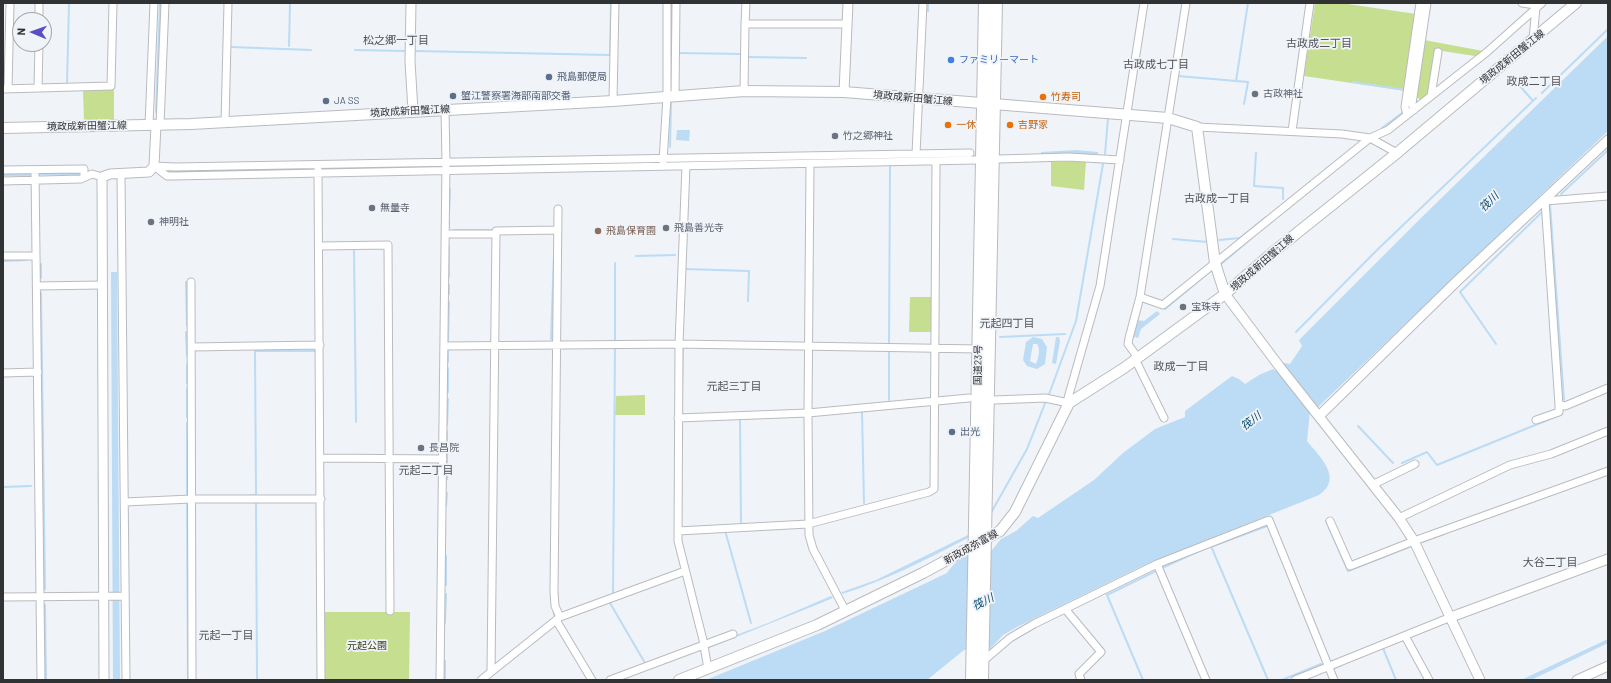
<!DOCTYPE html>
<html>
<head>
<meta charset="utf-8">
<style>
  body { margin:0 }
  #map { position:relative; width:1611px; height:683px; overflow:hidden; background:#f0f3f8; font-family:Barlow,sans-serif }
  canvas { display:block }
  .frame { position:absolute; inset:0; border:4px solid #313234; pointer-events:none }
  .north { position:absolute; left:12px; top:12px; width:40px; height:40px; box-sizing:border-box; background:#f0f3f8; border:1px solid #a4a6aa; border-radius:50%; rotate:272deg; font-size:11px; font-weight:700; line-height:16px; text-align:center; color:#313234 }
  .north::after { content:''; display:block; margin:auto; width:14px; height:18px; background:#5a4ec6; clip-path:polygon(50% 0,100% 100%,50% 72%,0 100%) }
</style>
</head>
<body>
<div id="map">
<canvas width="1611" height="683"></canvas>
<div class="frame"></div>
<div class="north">N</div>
</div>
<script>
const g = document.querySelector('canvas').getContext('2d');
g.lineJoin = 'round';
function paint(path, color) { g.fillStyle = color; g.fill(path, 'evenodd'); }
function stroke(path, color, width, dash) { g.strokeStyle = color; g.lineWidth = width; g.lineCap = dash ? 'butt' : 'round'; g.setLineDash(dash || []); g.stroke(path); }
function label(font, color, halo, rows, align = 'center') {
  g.font = font + ' Barlow,"Noto Sans JP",sans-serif'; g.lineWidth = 3.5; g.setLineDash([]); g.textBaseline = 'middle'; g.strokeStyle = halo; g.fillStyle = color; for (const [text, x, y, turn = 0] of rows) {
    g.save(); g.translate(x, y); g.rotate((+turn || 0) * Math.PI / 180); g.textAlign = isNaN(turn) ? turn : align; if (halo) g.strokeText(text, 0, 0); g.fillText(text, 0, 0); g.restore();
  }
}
paint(new Path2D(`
  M1315,3h26l75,11 -10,77 -102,-15z
  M1424,40l59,11 -8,5 -39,-6 -7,44 -8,6 -6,-4z
  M114,89v32l-30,1 -1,-32z
  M1086,161l-2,29 -33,-4v-24z
  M910,297h22l-1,35h-22z
  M645,395v20h-30l1,-19z
  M324,612h86l-1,68h-84z`), '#c5de8f');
paint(new Path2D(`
  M670,3h4l-2,88 -3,1z
  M1608,36v95l-291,277 -7,3 -3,30c12,15 37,37 12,54l-177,71 -125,61 -14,8 -13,14 -26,1 -37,30h-221l119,-49 122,-58c11,-17 27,-20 45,-23l9,-11 15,-8 17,-15 5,2 56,-38 29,-27 32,-24 30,-12v-6l47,-35 7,3 6,5 14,-9 14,-6 2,2 10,-8 5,1 12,-18 -3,-6 124,-124z
  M677,130h13l-1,11 -13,-1z
  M1076,150l22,2v2h-57v-2z
  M111,272h6l3,408h-7z
  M1157,311l3,3 -19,15 -3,9 -6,-2 5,-16 7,1z
  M1033,337l9,2 5,8 -2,17 -8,5 -10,-3 -4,-6 3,-18zM1033,344h4c4,5 1,15 -1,20l-6,-3z
  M1056,337h3l1,4 -4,23 -4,-1z
  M968,535v3c-41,21 -81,42 -126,56v-2l34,-12z
  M831,596l2,2 -124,50 -2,-2 61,-23z
  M1608,639v4l-77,37h-10z`), '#bcdbf4');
stroke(new Path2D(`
  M928,11v-8
  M289,46l1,-43
  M232,47l79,3
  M355,50l50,1
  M416,51l194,4 1,-52
  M679,53l62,1
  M749,57l57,1
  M1178,76l58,5
  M1513,78l20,23
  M1353,82l52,8
  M67,84l2,-81
  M1542,93l66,-64
  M1244,104l4,-22 -12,-1 12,-78
  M156,112l4,-109
  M1382,128l20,-15
  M670,147l1,-45
  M1256,153l-2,33 29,2v11
  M1105,154l3,-36
  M322,168l55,-1
  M39,174h41
  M3,175h27
  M1561,194l47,-44
  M1550,205l14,195
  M449,214l1,-25
  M449,227v-6
  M454,230h39
  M1173,239l35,3
  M1219,240l21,-2 26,-21
  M354,249l2,173
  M636,256l39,-1
  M3,261l23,-1
  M1221,264l32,-27
  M685,269l64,2 -1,30
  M449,277v-31
  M41,278v-14
  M186,282l1,43
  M41,293l4,296
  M449,294v-9
  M1165,309l48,-40
  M186,332l1,24
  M1296,332l81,-82 159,-152
  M1000,337l65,-3
  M551,339l3,-84
  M615,340v-77
  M448,341l1,-39
  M889,343l1,-177
  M1496,344l-36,-52 82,-80
  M889,351v49
  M448,362v-12
  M187,383v-19
  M187,388v29
  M448,392v-24
  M682,396l1,-48
  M1048,397l28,-76 27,-157
  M862,412l2,91
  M740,420l1,104
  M187,423v71
  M447,425l1,-26
  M1358,426l35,37
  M1402,463l25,-11 10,13 113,-46
  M447,464v-33
  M447,479v-9
  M3,487l28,-1
  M246,496l10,-1 -1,-144h60
  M256,502l1,178
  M187,505l1,175
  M446,506l1,-13
  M992,511l35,-62 19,-48
  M1326,521l22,50 61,-24
  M726,534l25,89
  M1419,543l25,-9
  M1211,546l57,134
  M1213,546l54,-20
  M1162,568l37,-17
  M446,585v-29
  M613,594l2,-245
  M610,603l35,60
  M45,605l1,75
  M553,608l1,7
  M445,623l1,-29
  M1381,649l2,-1 13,32
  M1335,668l8,-4
  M445,680v-19
  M1143,680l-36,-85 49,-24
  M1282,680l39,-16`), '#bcdbf4', 2);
const minor = new Path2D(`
  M746,3l-1,21h102
  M1522,3l14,2
  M39,20v-17
  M1533,39l3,-32
  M38,88l1,-44
  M3,89l108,-3 2,-83
  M8,89l2,-86
  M744,91l1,-67
  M675,96l1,-93
  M1431,96l7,-44
  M613,101l2,-98
  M1414,110l-2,-6 15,-101
  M1407,115l-2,-8 15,-104
  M225,122l3,-119
  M149,125l5,-122
  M160,125l5,-122
  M1197,127l145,7 28,4 27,15
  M1292,131l18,-128
  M916,154l7,-151
  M999,159l69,-2 52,3
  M663,161l4,-64v-94
  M810,164l-2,249 1,122 4,14 32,61
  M154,166l13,10h6l803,-16
  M154,166l21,1 795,-14
  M686,166l-7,178 -1,197 25,99 5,29
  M3,170l81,-1v8
  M35,170l6,510
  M318,170l3,510
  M121,175l5,505
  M3,181l78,-2 11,-5 10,3
  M1608,196l-63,5 14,204 6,1 43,-18
  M558,209l-4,383 1,14 5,11
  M445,234h51
  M320,246l68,-1 2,366
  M3,256h33
  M191,282l1,398
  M37,286l65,-1
  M1140,297l23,8 207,-167 18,-8 99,-78 55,-49
  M444,346l235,-2 300,5
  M191,347l129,-2
  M1138,358l-10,-14 1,-6 11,-41 46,-294
  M1135,359l29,59
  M3,373l35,-1
  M994,400l51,-2 24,5 -1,-5 32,-112 44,-283
  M678,418l130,-5 161,-15
  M1536,420l23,-8v-7
  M321,458l122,1
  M1372,485l43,-21
  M125,502l66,-3h130
  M1399,518l111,-53 41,-11 57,-23
  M1330,521l20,45 64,-25 194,-70
  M678,531l130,-7 121,-32 5,-3 2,-327
  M1157,564l49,116
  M3,597l122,-1
  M1066,610l35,42 -22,22 2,6
  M556,620l36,60
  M1405,636l24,44
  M982,662l28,-24 24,-14 123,-60 112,-44 65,160
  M491,672l5,-441 62,-1
  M440,680l6,-518 -1,-53
  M481,680l79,-63 125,-46
  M610,680l123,-46
  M1295,680l156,-63`);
const tertiary = new Path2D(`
  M411,3l-1,58 3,50
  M844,92l4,-89
  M1225,294l54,72 120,152 15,23 66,139
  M1319,416l138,-135 151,-141
  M1451,617l157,-58
  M104,680l-2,-503 8,-3 39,-2 5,-6 2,-41
  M1577,680l31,-14`);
const secondary = new Path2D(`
  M3,128l188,-4 422,-23 131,-10 100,1 324,26 29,9 18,136 10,31 47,-41 125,-100 179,-150
  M679,680l138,-55 106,-52 77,-42 15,-19 54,-109 55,-35 101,-74`);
const trunk = new Path2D(`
  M972,680l13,-677
  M982,680l14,-677`);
stroke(minor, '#b9bbc0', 9);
stroke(tertiary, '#b9bbc0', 11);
stroke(secondary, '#b9bbc0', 12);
stroke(trunk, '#b9bbc0', 14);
stroke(minor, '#fff', 7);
stroke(tertiary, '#fff', 9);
stroke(secondary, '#fff', 10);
stroke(trunk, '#fff', 12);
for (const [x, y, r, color] of [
  [951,60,4,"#3f7fe0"],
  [549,77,4,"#5c6f8a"],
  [1255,94,4,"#6b7280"],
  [453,96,4,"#5c6f8a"],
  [1043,97,4,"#e8710a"],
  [326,101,4,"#5c6f8a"],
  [948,125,4,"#e8710a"],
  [1010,125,4,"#e8710a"],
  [835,136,4,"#6b7280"],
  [372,208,4,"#6b7280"],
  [151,222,4,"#6b7280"],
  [666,228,4,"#6b7280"],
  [598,231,4,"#8d6e63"],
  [1183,307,4,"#6b7280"],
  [952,432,4,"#5c6f8a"],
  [421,448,4,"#6b7280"]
]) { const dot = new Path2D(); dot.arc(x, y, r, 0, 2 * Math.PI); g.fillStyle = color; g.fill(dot); stroke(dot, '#f0f3f8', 1.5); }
label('10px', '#313234', '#f0f3f8', [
  ["境政成新田蟹江線",1512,57,-39],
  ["境政成新田蟹江線",913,98,5],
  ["境政成新田蟹江線",410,111,-3],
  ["境政成新田蟹江線",87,126,-1],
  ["境政成新田蟹江線",1262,263,-41],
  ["国道23号",978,365,-89],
  ["新政成弥富線",971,547,-29]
]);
label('10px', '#366cbe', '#f0f3f8', [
  ["ファミリーマート",959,60]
], 'left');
label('10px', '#4e5e75', '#f0f3f8', [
  ["飛島郵便局",557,77],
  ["蟹江警察署海部南部交番",461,96],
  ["JA SS",334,101],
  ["出光",960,432]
], 'left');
label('10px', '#5b616d', '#f0f3f8', [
  ["古政神社",1263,94],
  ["竹之郷神社",843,136],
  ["無量寺",380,208],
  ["神明社",159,222],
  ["飛島善光寺",674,228],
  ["宝珠寺",1191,307],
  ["長昌院",429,448]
], 'left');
label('10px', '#c56008', '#f0f3f8', [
  ["竹寿司",1051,97],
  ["一休",956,125],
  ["吉野家",1018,125]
], 'left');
label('10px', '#785e54', '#f0f3f8', [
  ["飛島保育園",606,231]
], 'left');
label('10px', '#343f1a', '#f0f3f8', [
  ["元起公園",367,646]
]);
label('11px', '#525458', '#f0f3f8', [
  ["松之郷一丁目",396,40],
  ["古政成二丁目",1319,43],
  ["古政成七丁目",1156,64],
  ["政成二丁目",1534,81],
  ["古政成一丁目",1217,198],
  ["元起四丁目",1007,323],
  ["政成一丁目",1181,366],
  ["元起三丁目",734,386],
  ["元起二丁目",426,470],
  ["大谷二丁目",1550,562],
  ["元起一丁目",226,635]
]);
label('italic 11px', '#0a4d74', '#f0f3f8', [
  ["筏川",1489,202,-45],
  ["筏川",1251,421,-38],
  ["筏川",983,602,-27]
]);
</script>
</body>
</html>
